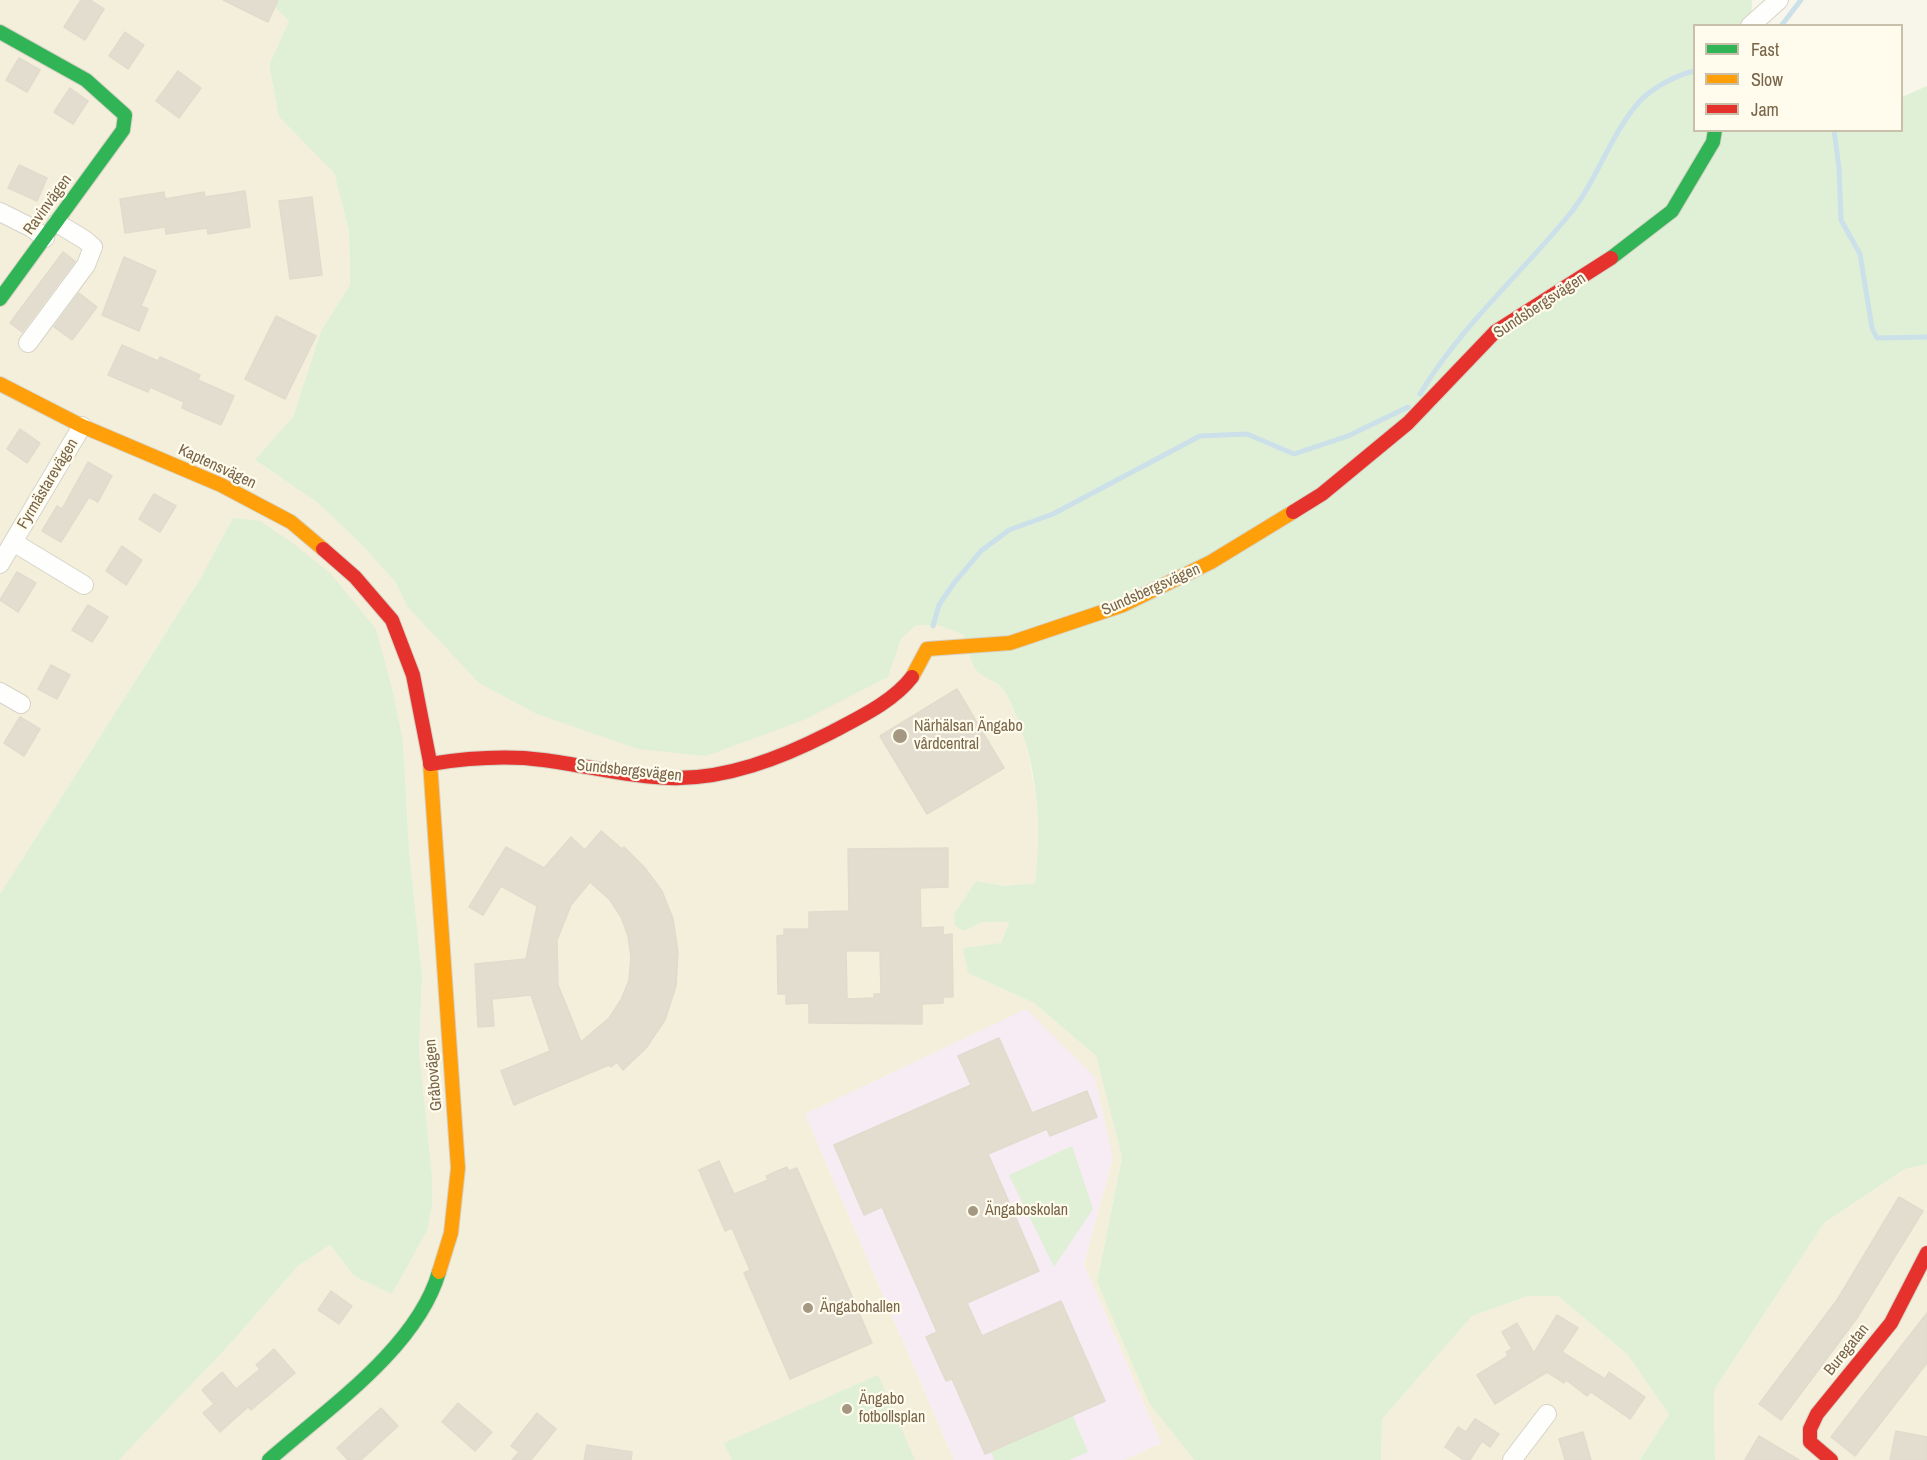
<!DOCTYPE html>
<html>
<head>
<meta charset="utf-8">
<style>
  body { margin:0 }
  #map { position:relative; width:1927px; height:1460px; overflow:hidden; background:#f8f6eb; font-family:"Archivo Narrow",sans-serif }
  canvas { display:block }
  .legend { position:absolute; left:1693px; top:24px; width:210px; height:108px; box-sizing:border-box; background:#fffcee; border:2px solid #c9c0ac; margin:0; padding:8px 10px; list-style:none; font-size:18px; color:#796549 }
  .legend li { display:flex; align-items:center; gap:12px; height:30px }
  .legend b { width:30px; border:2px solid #c9c0ac }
</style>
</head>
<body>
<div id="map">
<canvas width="1927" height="1460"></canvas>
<ul class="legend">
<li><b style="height:8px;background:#30b455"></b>Fast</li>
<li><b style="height:8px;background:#ff9f0a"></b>Slow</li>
<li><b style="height:8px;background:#e5322d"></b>Jam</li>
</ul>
</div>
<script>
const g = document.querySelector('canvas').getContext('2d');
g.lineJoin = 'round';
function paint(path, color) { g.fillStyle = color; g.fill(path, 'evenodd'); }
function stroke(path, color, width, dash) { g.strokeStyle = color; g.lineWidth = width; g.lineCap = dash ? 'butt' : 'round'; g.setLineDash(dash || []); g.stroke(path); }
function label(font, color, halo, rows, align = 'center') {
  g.font = font + ' "Archivo Narrow",sans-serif'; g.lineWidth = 4.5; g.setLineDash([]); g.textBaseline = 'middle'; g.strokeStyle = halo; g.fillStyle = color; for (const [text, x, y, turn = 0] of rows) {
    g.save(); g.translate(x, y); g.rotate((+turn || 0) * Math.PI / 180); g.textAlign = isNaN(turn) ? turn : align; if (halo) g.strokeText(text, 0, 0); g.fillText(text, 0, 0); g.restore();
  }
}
paint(new Path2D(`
  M0,0h267l22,21 -20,44 10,52 55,56 15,58 1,55 -29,45 -28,86 -37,44 62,42 45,43 33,37 11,23 481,71 13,-38 15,-14 23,-1 25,11 13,35 27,19 21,47 10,56 5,52 -5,39 -31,3 -28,-5 -11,50 17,-9 27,-1 -8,22 -33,30 66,30 62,53 26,101 -25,125 52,121 45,57h-70l37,-17 -77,-179 29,-106 -308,-44 149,346h-835l112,-117 67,-77 32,-21 24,31 38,17 40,-87v-31l-13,-125 3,-74 -13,-127 -6,-108 -10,-49 -160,-174 -33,61 -200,315z
  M1927,1164v296h-212l-1,-70 110,-167 81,-54z
  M1528,1296h30l69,58 42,60 -29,46h-259l1,-41 90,-103z`), '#f4efdb');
paint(new Path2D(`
  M1026,1009l69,68 18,81 -29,106 77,179 -37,17h-170l-149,-346z`), '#f7ecf3');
paint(new Path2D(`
  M267,0h1485l-1,25 -57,1v104h208v-33l25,-11v1078l-22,5 -81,54 -110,167 1,70h-75l29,-46 -42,-60 -69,-58h-30l-56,20 -90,103 -1,41h-187l-45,-57 -52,-121 25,-125 -26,-101 -62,-53 -66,-30 -5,-25 38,-5 8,-21h-27l-17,9 -10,-5 -1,-11 22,-34 28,5 31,-3c8,-63 1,-134 -30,-191 -6,-11 -22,-13 -29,-22 -6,-9 -9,-24 -12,-35l-25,-10h-23l-15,14 -13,38 -84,43 -98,36 -68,-7 -101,-35 -58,-31 -72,-77 -11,-23 -33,-37 -45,-43 -63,-43 38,-43 28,-86 29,-46 -1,-54 -15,-58 -55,-56 -10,-52 20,-44z
  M233,518l27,3 34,23 37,30 45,55 17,63 10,49 6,108 13,127 -3,74 13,125v31l-5,24 -35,64 -38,-18 -24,-31 -32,21 -67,77 -112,117h-119v-566l200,-315z
  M1072,1146l21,63 -39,58 -45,-92z
  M878,1375l37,85h-183l-8,-17z
  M1072,1414l16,38 -19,8h-75l-4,-10z`), '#dff0d6');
stroke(new Path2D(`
  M1781,26l20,-26
  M1834,130l5,38 2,52 19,34 12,74 5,10 50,-1
  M1420,394c40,-67 100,-119 149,-179 28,-34 41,-80 70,-113 14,-15 36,-26 55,-31
  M933,626l6,-21 15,-22 27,-32 28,-21 44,-16 147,-78 47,-2 47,20 54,-18 60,-29`), '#cce0ea', 5);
const building = new Path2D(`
  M81,0h9l14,9 -19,31 -21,-13z
  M223,0h55l-10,22z
  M125,32l19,13 -16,24 -19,-13z
  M19,58l21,12 -13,22 -21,-12z
  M178,71l23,17 -22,30 -23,-17z
  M70,88l18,13 -15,23 -19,-12z
  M19,165l28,13 -10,23 -29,-13z
  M245,191l5,36 -42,7 -1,-6 -41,6 -1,-7 -40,6 -5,-34 44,-7 1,7 39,-7 1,5z
  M312,197l10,78 -32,4 -11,-78z
  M63,252l12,9 -53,71 -12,-9z
  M124,257l32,14 -15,35 7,3 -9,22 -37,-16z
  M79,293l18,14 -25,33 -18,-13z
  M276,316l40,20 -31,63 -40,-20z
  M122,345l36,16 2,-4 40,18 -2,5 36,16 -13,29 -39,-17 2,-6 -34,-15 -2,5 -40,-17z
  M20,429l20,14 -13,20 -20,-14z
  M88,462l24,14 -14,26 -9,-5 -28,45 -19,-11 15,-25 5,3z
  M154,494l22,12 -16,26 -21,-13z
  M122,546l20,14 -16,25 -20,-14z
  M17,572l19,11 -18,29 -18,-12z
  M88,605l20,12 -16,25 -20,-12z
  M51,665l19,10 -13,24 -19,-10z
  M957,689l47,79 -77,46 -47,-78z
  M20,717l20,12 -16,27 -20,-13z
  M601,831l21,18 2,-2 20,20 18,24 11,28 5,33 -2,34 -11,34 -19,28 -23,22 -6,-8 -6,5 -2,-2 -95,40 -13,-34 49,-20 -19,-56 -39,4 2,27 -16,1 -3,-63 51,-5 11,-53 -36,-20 -18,29 -14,-8 37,-60 38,21 27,-31 14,13zM590,882l20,18 11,17 7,19 3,21 -2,23 -8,20 -12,18 -28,24 -23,-57 -1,-45 14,-35z
  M948,848v39l-28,1 1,40 22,-1v8l9,-1 1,63h-10v6l-21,1v20l-113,-1v-20l-23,1v-10h-8l-1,-58 7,-1v-6h25v-17l40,-1 -1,-62zM846,951h34l1,43h-7v4l-27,1z
  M999,1038l33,75 55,-22 10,26 -47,19 -3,-7 -59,25 51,117 -72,32 15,33 79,-35 44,100 -120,53 -33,-75 -6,2 -20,-44 11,-5 -55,-125 -18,8 -30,-70 137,-60 -13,-29z
  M719,1161l15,33 34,-14 -2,-4 21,-9 2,4 8,-3 75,175 -82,36 -46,-106 6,-3 -18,-42 -7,3 -26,-61z
  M1899,1197l24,14 -66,107 -76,102 -22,-16 78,-104z
  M331,1291l21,15 -13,18 -21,-14z
  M1927,1313v50l-72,93 -24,-19z
  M1557,1315l21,13 -16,24 43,27 4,-7 36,25 -15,22 -39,-27 -4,4 -21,-16 -2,3 -17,-11 -52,32 -18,-29 31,-19 -2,-4 6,-3 -10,-17 15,-9 17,30z
  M274,1349l21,24 -44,37 -3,-3 -28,25 -17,-19 11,-9 -12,-14 20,-18 14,17 24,-20 -4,-4z
  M458,1403l34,29 -17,19 -33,-29z
  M381,1408l17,18 -37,34h-13l-11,-12z
  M537,1413l19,16 -25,31h-19l7,-8 -8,-6z
  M1475,1419l24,15 -9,13 -8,-6 -12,19h-6l-19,-13 13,-20 8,5z
  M1896,1431l31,6v23h-37z
  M1583,1432l8,28h-26l-6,-21z
  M1759,1436l40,24h-54z
  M587,1445l45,7 -1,8h-47z`);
paint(building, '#e3ddd0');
stroke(building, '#e1dbcd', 1.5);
const street = new Path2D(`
  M1750,26l29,-26
  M0,212l32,16 13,10
  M28,343l58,-78 7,-18 -8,-7 -28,-17
  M13,542l71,43
  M0,564l82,-138
  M0,692l21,12
  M1512,1460l35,-46`);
const fast = new Path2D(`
  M0,32l86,48 39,35 -2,15 -123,169
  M1611,258l61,-47 41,-69 2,-12
  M269,1460c58,-51 148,-112 170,-188`);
const slow = new Path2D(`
  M0,384l82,42 139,59 70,37 32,27
  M912,677l15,-28 83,-6 113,-38 88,-43 82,-50
  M430,762l28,406 -7,65 -12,39`);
const jam = new Path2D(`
  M1293,512l29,-18 86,-71 87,-91 116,-74
  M323,549l32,28 37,43 21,55 17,87
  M430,764c38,-6 75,-9 113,-4 42,5 84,17 126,18 56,2 112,-20 161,-45 28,-15 63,-31 82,-56
  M1831,1460l-21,-18v-13l7,-15 74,-91 36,-70`);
stroke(street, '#d7d3c9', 20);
stroke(fast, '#d6d2c6', 16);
stroke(slow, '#d6d2c6', 16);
stroke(jam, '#d6d2c6', 16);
stroke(street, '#fefefc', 18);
stroke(fast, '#30b455', 14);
stroke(slow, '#ff9f0a', 14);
stroke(jam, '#e5322d', 14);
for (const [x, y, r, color] of [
  [900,736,8,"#a59882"],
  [973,1211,6,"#a59882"],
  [808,1308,6,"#a59882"],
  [847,1409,6,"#a59882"]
]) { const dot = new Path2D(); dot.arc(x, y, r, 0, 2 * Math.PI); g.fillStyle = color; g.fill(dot); stroke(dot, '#fffcee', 2); }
label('16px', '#796549', '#fffcee', [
  ["Ravinvägen",48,205,-54],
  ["Sundsbergsvägen",1540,306,-33],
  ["Kaptensvägen",217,467,25],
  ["Fyrmästarevägen",48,484,-59],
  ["Sundsbergsvägen",1151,590,-24],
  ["Sundsbergsvägen",629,771,6],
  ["Gråbovägen",434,1075,-95],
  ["Buregatan",1847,1350,-51]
]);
label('16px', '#796549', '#fffcee', [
  ["Närhälsan Ängabo",914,727],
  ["vårdcentral",914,745],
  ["Ängaboskolan",985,1211],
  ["Ängabohallen",820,1308],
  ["Ängabo",859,1400],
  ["fotbollsplan",859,1418]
], 'left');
</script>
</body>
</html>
